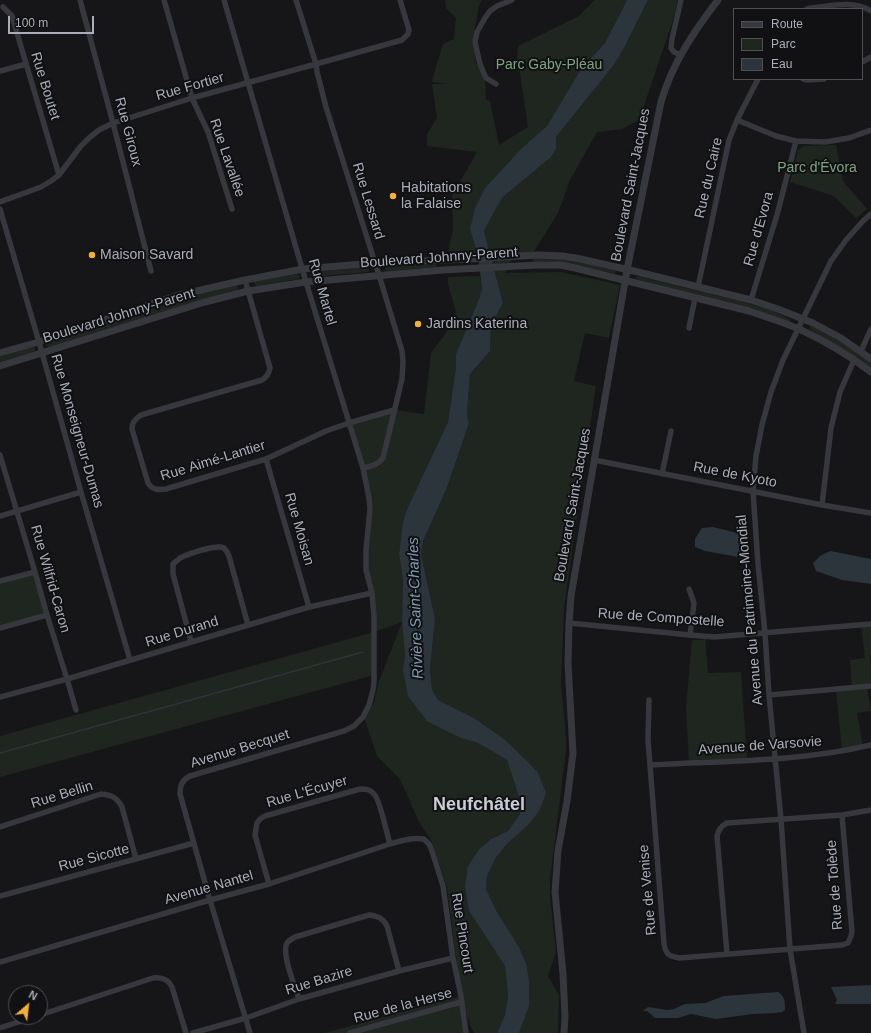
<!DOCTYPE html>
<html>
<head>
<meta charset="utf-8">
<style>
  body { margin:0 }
  #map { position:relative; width:871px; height:1033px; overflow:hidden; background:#161618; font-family:Arial,sans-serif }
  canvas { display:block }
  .legend { position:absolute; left:733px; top:8px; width:130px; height:72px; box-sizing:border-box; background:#111113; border:1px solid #4d4f55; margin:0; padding:5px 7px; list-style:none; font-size:12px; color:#a8adb8 }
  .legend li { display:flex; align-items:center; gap:8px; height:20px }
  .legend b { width:20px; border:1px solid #4d4f55 }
  .north { position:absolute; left:8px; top:985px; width:40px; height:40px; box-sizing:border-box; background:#111113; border:1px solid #4d4f55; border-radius:50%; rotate:28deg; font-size:11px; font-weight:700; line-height:16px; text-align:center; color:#a8adb8 }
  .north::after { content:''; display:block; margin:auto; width:14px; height:18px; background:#f2b134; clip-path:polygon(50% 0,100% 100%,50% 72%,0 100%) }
  .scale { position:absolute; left:8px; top:16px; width:86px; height:18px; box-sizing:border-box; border:2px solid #a8adb8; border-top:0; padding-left:5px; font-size:12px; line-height:14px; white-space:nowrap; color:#a8adb8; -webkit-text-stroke:3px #111113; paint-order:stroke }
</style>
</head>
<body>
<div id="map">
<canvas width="871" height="1033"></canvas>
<ul class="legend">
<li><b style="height:5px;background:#37383d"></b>Route</li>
<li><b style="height:11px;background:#1e261f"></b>Parc</li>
<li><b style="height:11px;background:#2c353c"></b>Eau</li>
</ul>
<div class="north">N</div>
<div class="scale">100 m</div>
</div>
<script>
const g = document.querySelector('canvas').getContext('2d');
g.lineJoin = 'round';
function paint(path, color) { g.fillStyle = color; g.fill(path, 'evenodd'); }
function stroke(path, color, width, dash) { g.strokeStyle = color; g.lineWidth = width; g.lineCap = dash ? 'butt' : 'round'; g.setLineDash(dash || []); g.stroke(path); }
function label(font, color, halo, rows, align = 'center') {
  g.font = font + ' Arial,sans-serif'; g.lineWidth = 4; g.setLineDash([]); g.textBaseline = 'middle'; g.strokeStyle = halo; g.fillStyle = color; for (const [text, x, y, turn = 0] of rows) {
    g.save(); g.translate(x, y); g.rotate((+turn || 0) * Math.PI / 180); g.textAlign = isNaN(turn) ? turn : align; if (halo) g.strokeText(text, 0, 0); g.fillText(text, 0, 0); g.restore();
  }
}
paint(new Path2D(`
  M445,0h37l-4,7v4l-5,27 3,25 9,13 1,24 4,1 9,44 29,-18 -9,-60 -2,-8 1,-13 61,-30 16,-16h32l-22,43 -13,14 -14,17 -31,52 -23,20 -54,83 5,17 1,7 -28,1 2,-13 3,-10 -1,-35 25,-44 -50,-6v-12l10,-16 -5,-34h17l-17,-2 3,-12 8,-26 11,-5 2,-21 -10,-10z
  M648,0h30l-6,23 -33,97 -17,9 -25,3 -27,48 -12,33 -25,40 -18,1 -10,19 56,-1 59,13 -11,53 -24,-5 -11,48 22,5 -32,221 -3,77 5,53v14l-16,128v18l6,55 -8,24 11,19 -1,38h-39l10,-28v-25l-3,-17 -7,-16 -22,-35 -11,-23 1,-14 8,-16 12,-15 21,-19 18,-32 -72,-75 -36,-18 -6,-10 -2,-21 5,-51 -14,-64 2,-13 23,-51 23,-65 -2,-9 3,-42 20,-23 1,-26 12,-22 -19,-72 10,-19 9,-15 48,-40 5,-8v-12l57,-71 11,-18z
  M836,145l7,36 24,28 -11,9 -22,-22 -44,-14 8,-32 6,-4z
  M550,258l21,2 45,11 -1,3 -46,-11 -23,-2 -13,1v-3z
  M436,264l1,3 -50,4 -2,-2v-1l1,-1z
  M367,267l2,2 -1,3h-1l-55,5 -2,-2 1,-2 2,-1z
  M297,274l2,1 1,2 -2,2 -41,7 -3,-2v-2l3,-1z
  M480,276l2,12 -3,11 -23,55v13l-8,55 -40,85 -5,14 -4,33 4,26 -1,42 3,33 -2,15 58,68 17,5 29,17 12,37 1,17 -12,17 -17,8 -12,10 -11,17 1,45 36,55 3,30 -3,19 -8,18h-23l-4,-8 -8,-25 4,33h-141l136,-37 -14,-109 -16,-47 -12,-18 -19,-43 -23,-23 -13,-39 10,-14 4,-19 24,-62 -28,10v43l-374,102v-41l374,-104 -8,-62 3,-72 -20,-75 45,-13 30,4 7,-61 15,-20 10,-21 -8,-28v-7z
  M637,276l110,27 27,8 17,9 -1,2 -154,-43z
  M235,286l3,1v2l-2,1 -28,8 -159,49 -3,-1v-2l2,-2 150,-48z
  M811,326l32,17 28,19v6l-52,-33 -10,-7z
  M32,347l3,1v2l-2,2 -33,10v-5z
  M35,572l12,43 -47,13v-47z
  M861,625l10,1v29h-1l1,31 -4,1 4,24 -14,2 6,34 -21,4 -6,-61 16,-2 -2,-28 15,-2z
  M705,636l3,37 33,-1 6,88 -58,3 -3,-55 6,-68h11z`), '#1e261f');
paint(new Path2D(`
  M627,0h21l-24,48 -11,18 -57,71v12l-5,8 -48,40 -9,15 -10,19 19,72 -12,22 -1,26 -20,23 -3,42 2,8 -23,66 -23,51 -2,13 14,64 -5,51 2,21 6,10 36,18 31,22 25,24 8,9 8,20 -7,18 -11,14 -21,19 -12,15 -8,17 -1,13 11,23 22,35 7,16 3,17v26l-10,27h-22l8,-18 3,-19 -3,-30 -36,-55 -4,-25 3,-20 11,-17 12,-10 17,-8 12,-17 -1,-17 -12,-37 -29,-17 -17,-5 -34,-17 -19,-25 -5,-26 2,-15 -3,-33 1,-42 -4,-26 4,-33 5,-14 40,-85 8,-55v-13l23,-55 3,-11 -4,-32 -8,-27 5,-21 10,-20 39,-42 23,-20 31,-52 14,-17 13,-14z
  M713,527l28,7 7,7 -4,17 -39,-7 -10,-4v-8l7,-11z
  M830,551l41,8v25l-29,-4 -26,-9 -3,-8 7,-7z
  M871,985v19h-36l2,-4 -6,-13z
  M778,992c7,4 7,10 7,18l-3,2 -6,1 -23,1 -37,5 -25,-5 -13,4h-23l-8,-7h-4l5,-4 19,3 7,-1 11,-5 20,-1 19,-7z`), '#2c353c');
stroke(new Path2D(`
  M0,753l363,-101`), '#2c353c', 1.5);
stroke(new Path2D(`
  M80,0l33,123 38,148
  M164,0l28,98 16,34 24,77
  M224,0l82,282 57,186 6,30 1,11 -4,41v20l6,23 2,23v66l-1,8 -4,15 -6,12 -9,9 -10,5 -154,45c-8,4 -10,9 -10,18l30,106 40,133
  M296,0l20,64 1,8 9,35 49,156 4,12 23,76 1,11 -1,17 -19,79c-5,7 -12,8 -20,10
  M3,7l9,9 47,159
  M807,9l4,-1c19,-2 43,-8 60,3
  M681,55l-7,-3 -3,-4 1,-9 9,-39
  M862,62l9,-5
  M0,71l26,-7
  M803,79l3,1 18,-1
  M496,84l-10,-6 -6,-14 -5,-22 2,-10 8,-14 5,-7 7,-5 15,-6
  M737,120l39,16 20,5 29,1 24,-4 22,-8
  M0,202l41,-15 10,-6 8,-6 21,-28 9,-9 10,-8 14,-7 79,-25 124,-34 86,-24 6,-6 1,-4 -9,-30
  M0,209l39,133 42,150 49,168
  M245,280l25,88c-1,5 -3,9 -8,12l-121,35c-5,4 -9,6 -9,14l16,54c4,7 10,7 18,6l100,-30 60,-28 23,-8 45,-13
  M698,287l31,-147 8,-20 21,-41
  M751,300l26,-85 19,-74
  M689,328l6,-30
  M861,351l10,-22
  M0,455l35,117 12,43 20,64 9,31
  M266,459l43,148
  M594,460l228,45 49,8
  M662,474l9,-43
  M822,505l9,-77 9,-36 14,-32
  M0,516l81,-24
  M0,581l35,-9
  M689,589l5,14 -4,32
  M569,623l121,12 24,2 157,-13
  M0,628l47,-13
  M191,641l-18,-67v-10c2,-2 5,-4 7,-6 8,-4 36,-14 44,-10 2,2 4,5 5,8l19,69
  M769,695l102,-9
  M0,697l67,-18 242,-72 63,-14
  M649,700l-1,40 2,25 14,179c2,11 5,12 15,14l163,-13 6,-2 3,-7 1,-4 -10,-117
  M650,765c73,-4 150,-3 221,-20
  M0,827l101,-33c10,1 16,3 21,13l14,52
  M269,884l-14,-49 2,-12 3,-4 5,-3 95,-27c6,0 10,0 14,5 6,5 13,41 16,50
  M0,896l194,-53
  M727,954l-10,-118c2,-7 4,-10 10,-13l115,-8 29,-5
  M0,962l210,-62 59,-16 121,-40c12,-3 22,-7 34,-5l5,5 3,7 11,35 10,72 8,38 5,37
  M299,999c-4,-12 -18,-46 -12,-56 2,-3 5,-4 8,-6l74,-22c9,1 14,3 18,11l12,45
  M40,1015l113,-37c9,-1 15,1 19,9l14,46
  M0,1028l34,-11
  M193,1033l53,-15 53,-19 100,-28 54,-13
  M350,1033l111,-31
  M804,1033l-14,-84 -9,-130 -12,-124 -4,-62 -7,-69 -5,-73 3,-35 6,-31 9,-33 12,-32 48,-99 15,-21 17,-19 8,-7`), '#37383d', 5.5);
stroke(new Path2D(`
  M0,353l39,-11 136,-46 70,-16 58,-11 72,-6 94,-4 69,-4 24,1 14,2 62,14 113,28 27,9 35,14 28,15 30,21
  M0,366l205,-64 43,-11 58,-9 137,-12 94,-5h24l14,3 174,43c17,6 34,11 50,18 26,12 50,26 72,43
  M564,1033l1,-17 -2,-42 -8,-82 3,-41 9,-50 6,-48 -5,-90 1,-40 2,-27 56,-326 34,-168c11,-38 33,-71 57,-102`), '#37383d', 7);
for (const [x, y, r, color] of [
  [393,196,4,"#f2b134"],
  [92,255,4,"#f2b134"],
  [418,324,4,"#f2b134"]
]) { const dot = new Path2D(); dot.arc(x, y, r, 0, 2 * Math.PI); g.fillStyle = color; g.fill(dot); stroke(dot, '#111113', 1.5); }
label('14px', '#7fa381', '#111113', [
  ["Parc Gaby-Pléau",549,65],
  ["Parc d'Évora",817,168]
]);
label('14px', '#a8adb8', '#111113', [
  ["Rue Boutet",45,86,73],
  ["Rue Fortier",190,87,-16],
  ["Rue Giroux",128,132,75],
  ["Rue Lavallée",227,158,71],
  ["Rue du Caire",709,178,-77],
  ["Boulevard Saint-Jacques",631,185,-79],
  ["Rue Lessard",368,201,73],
  ["Rue d'Evora",759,229,-74],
  ["Boulevard Johnny-Parent",439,258,-4],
  ["Rue Martel",322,292,74],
  ["Boulevard Johnny-Parent",119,316,-17],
  ["Rue Monseigneur-Dumas",77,431,74],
  ["Rue Aimé-Lantier",213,461,-17],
  ["Rue de Kyoto",735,475,11],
  ["Boulevard Saint-Jacques",573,505,-80],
  ["Rue Moisan",299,529,74],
  ["Rue Wilfrid-Caron",50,579,74],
  ["Avenue du Patrimoine-Mondial",750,610,-95],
  ["Rue de Compostelle",661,618,4],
  ["Rue Durand",182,632,-17],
  ["Avenue de Varsovie",760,746,-4],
  ["Avenue Becquet",240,749,-17],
  ["Rue L'Écuyer",307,792,-16],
  ["Rue Bellin",62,795,-17],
  ["Rue Sicotte",94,858,-15],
  ["Rue de Tolède",835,885,-94],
  ["Avenue Nantel",209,888,-16],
  ["Rue de Venise",648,890,-95],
  ["Rue Pincourt",462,933,81],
  ["Rue Bazire",319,981,-17],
  ["Rue de la Herse",403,1006,-15]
]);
label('14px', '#a8adb8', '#111113', [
  ["Habitations",401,188],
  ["la Falaise",401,204],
  ["Maison Savard",100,255],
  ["Jardins Katerina",426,324]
], 'left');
label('italic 15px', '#7f9bb3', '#111113', [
  ["Rivière Saint-Charles",416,608,-92]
]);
label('bold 18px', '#c9ccd4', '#111113', [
  ["Neufchâtel",479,805]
]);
</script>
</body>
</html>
